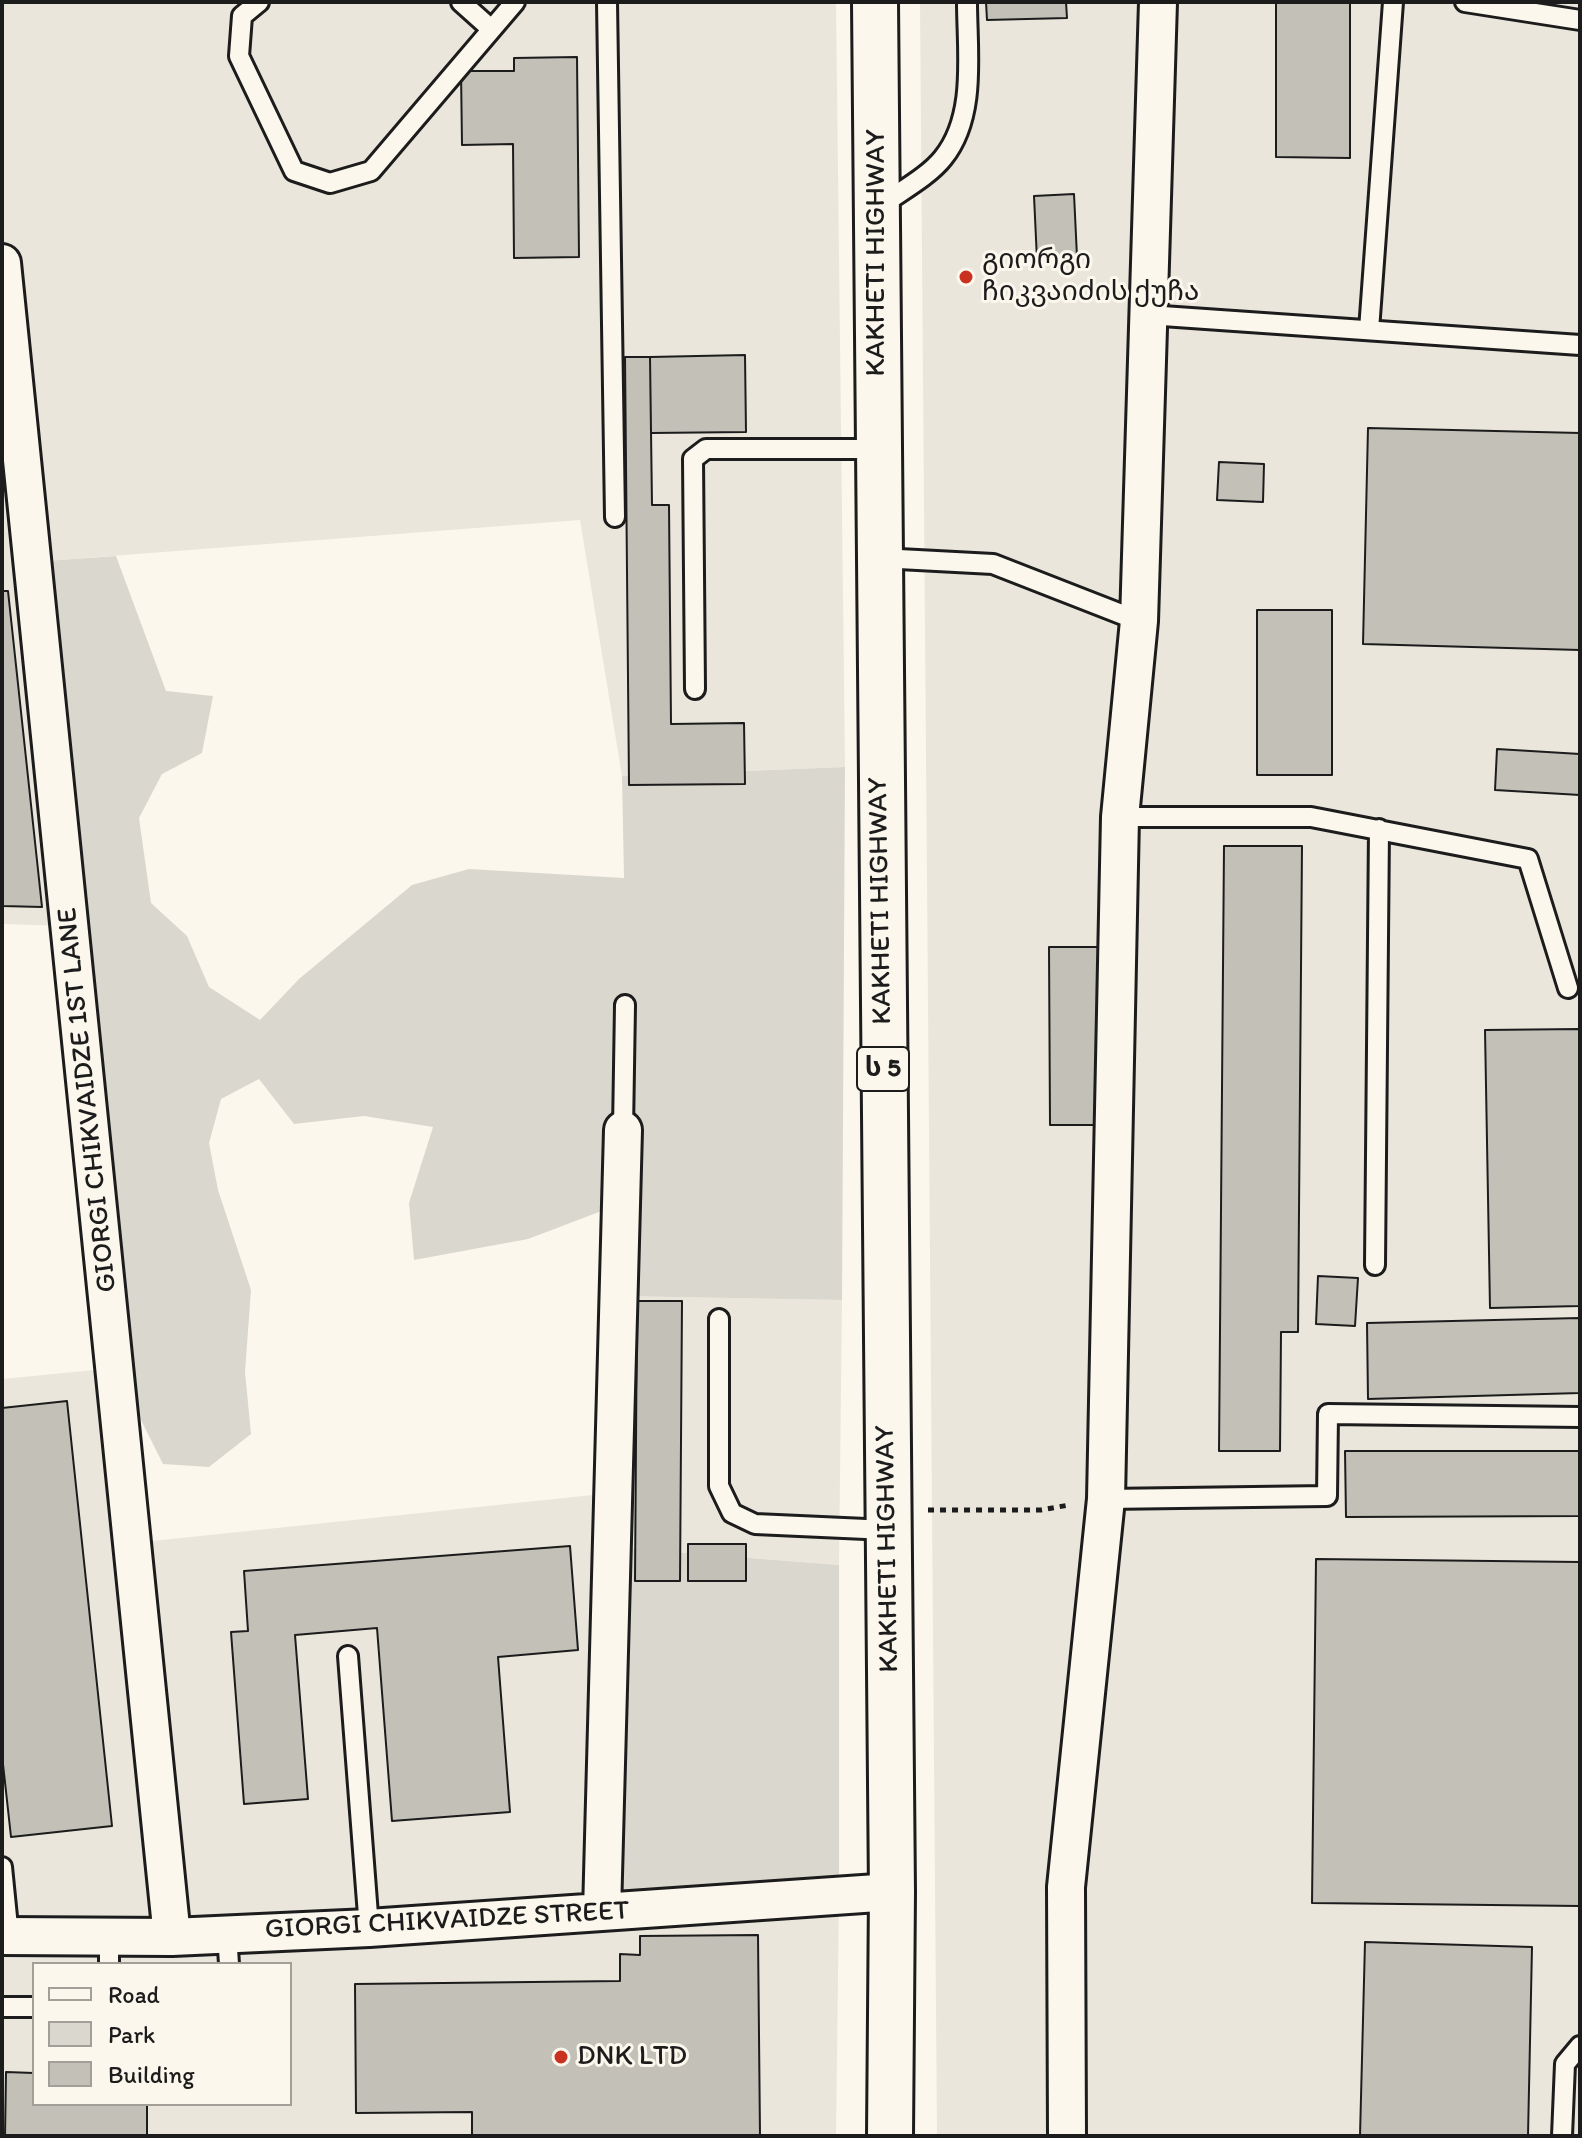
<!DOCTYPE html>
<html>
<head>
<meta charset="utf-8">
<style>
  body { margin:0 }
  #map { position:relative; width:1582px; height:2138px; overflow:hidden; background:#fbf7ec; font-family:Itim,sans-serif }
  canvas { display:block }
  .frame { position:absolute; inset:0; border:4px solid #1c1c1c; pointer-events:none }
  .legend { position:absolute; left:32px; top:1962px; width:260px; height:144px; box-sizing:border-box; background:#fbf7ec; border:2px solid #a29f99; margin:0; padding:10px 14px; list-style:none; font-size:24px; color:#1c1c1c }
  .legend li { display:flex; align-items:center; gap:16px; height:40px }
  .legend b { width:40px; border:2px solid #a29f99 }
</style>
</head>
<body>
<div id="map">
<canvas width="1582" height="2138"></canvas>
<div class="frame"></div>
<ul class="legend">
<li><b style="height:10px;background:#fbf7ec"></b>Road</li>
<li><b style="height:22px;background:#dad7ce"></b>Park</li>
<li><b style="height:22px;background:#c3c0b8"></b>Building</li>
</ul>
</div>
<script>
const g = document.querySelector('canvas').getContext('2d');
g.lineJoin = 'round';
function paint(path, color) { g.fillStyle = color; g.fill(path, 'evenodd'); }
function stroke(path, color, width, dash) { g.strokeStyle = color; g.lineWidth = width; g.lineCap = dash ? 'butt' : 'round'; g.setLineDash(dash || []); g.stroke(path); }
function label(font, color, halo, rows, align = 'center') {
  g.font = font + ' Itim,"Noto Sans Georgian",sans-serif'; g.lineWidth = 6; g.setLineDash([]); g.textBaseline = 'middle'; g.strokeStyle = halo; g.fillStyle = color; for (const [text, x, y, turn = 0] of rows) {
    g.save(); g.translate(x, y); g.rotate((+turn || 0) * Math.PI / 180); g.textAlign = isNaN(turn) ? turn : align; if (halo) g.strokeText(text, 0, 0); g.fillText(text, 0, 0); g.restore();
  }
}
paint(new Path2D(`
  M2,2h834l9,765 -223,9 -42,-256 -547,42 37,364 -68,-2z
  M920,2h660v2134h-643z
  M618,1296l224,4 -3,265 -228,-18 228,349 -3,240h-834v-757l113,-11 18,175 479,-50zM34,1964h256v140h-256z`), '#eae6dc');
paint(new Path2D(`
  M116,556l50,135 47,5 -11,57 -40,21 -23,44 12,85 36,33 22,51 51,33 39,-41 113,-94 57,-16 155,9 -2,-102 223,-9 -3,533 -224,-4 2,-92 -92,35 -114,21 -5,-57 24,-76 -69,-11 -70,8 -35,-45 -38,20 -12,44 9,47 33,100 -6,82 6,62 -42,33 -46,-3 -48,-96 -83,-806z
  M610,1547l229,18v331l-237,16z`), '#dad7ce');
const building = new Path2D(`
  M986,2h80l1,16 -80,2z
  M1276,2h74v156l-74,-1z
  M577,57l2,200 -65,1 -1,-114 -51,1 -1,-74h53v-13z
  M1074,194l3,63 -40,3 -3,-64z
  M745,355l1,77 -95,1 -1,-76z
  M625,357h25l2,148h17l2,219 73,-1 1,61 -116,1z
  M1368,428l212,5v217l-217,-6z
  M1219,462l45,2 -1,38 -46,-2z
  M2,591h6l34,316 -40,-1z
  M1257,610h75v165h-75z
  M1497,749l83,5v41l-85,-5z
  M1224,846h78l-4,486h-17l-1,119h-61z
  M1049,947h63l-15,178h-47z
  M1580,1029v277l-90,2 -5,-278z
  M1318,1276l40,2 -3,48 -39,-2z
  M637,1301h45l-2,280h-45z
  M1580,1318v75l-212,6 -1,-76z
  M67,1401l45,425 -101,11 -9,-82v-347z
  M1345,1451h235v65l-234,1z
  M688,1544h58v37h-58z
  M570,1546l8,104 -80,7 12,155 -118,9 -15,-193 -82,7 13,164 -64,5 -13,-172 17,-1 -4,-60z
  M1316,1559l264,3v344l-268,-3z
  M758,1935l2,201h-288v-24l-116,1 -1,-129 265,-3v-27l20,1v-19z
  M1365,1942l167,5 -4,189h-168z
  M6,2072l28,1v31h113v32h-142z`);
paint(building, '#c3c0b8');
stroke(building, '#1c1c1c', 2);
const lane = new Path2D(`
  M259,2l-17,14 -3,40 55,115 36,12 41,-12 144,-169
  M461,2l29,26
  M607,2l8,515
  M1465,2l115,18
  M879,207c20,-15 49,-30 64,-49 34,-42 24,-106 24,-156
  M1148,315l432,30
  M1369,330l24,-328
  M880,558l113,6 146,57
  M695,689l-2,-230 13,-10h173
  M1120,817h191l217,42 40,129
  M623,1130l2,-125
  M1375,1265l4,-436
  M719,1319v167l13,27 23,11 133,6
  M1106,1499l221,-3 1,-82 252,3
  M348,1656l21,272
  M2,1867l7,70
  M227,1934l2,30
  M109,1964v-29
  M2,2007h32
  M1562,2136l3,-72 15,-18`);
const street = new Path2D(`
  M2,263l170,1674
  M602,1912l21,-782
  M2,1936l170,1 197,-9 523,-36
  M1067,2136l-1,-249 40,-388 14,-682 19,-196 19,-619`);
const highway = new Path2D(`
  M875,2l17,1890 -2,244`);
stroke(lane, '#1c1c1c', 24);
stroke(street, '#1c1c1c', 42);
stroke(highway, '#1c1c1c', 50);
stroke(new Path2D(`
  M928,1510h113l28,-5`), '#1c1c1c', 5, [6, 6]);
stroke(lane, '#fbf7ec', 18);
stroke(street, '#fbf7ec', 36);
stroke(highway, '#fbf7ec', 44);
for (const [x, y, r, color] of [
  [966,277,8,"#c8321e"],
  [561,2057,8,"#c8321e"]
]) { const dot = new Path2D(); dot.arc(x, y, r, 0, 2 * Math.PI); g.fillStyle = color; g.fill(dot); stroke(dot, '#fbf7ec', 3); }
for (const [x, y, w] of [
  [883,1069,52]
]) { const box = new Path2D(); box.roundRect(x - w / 2, y - 22, w, 44, 6); g.fillStyle = '#fbf7ec'; g.fill(box); stroke(box, '#1c1c1c', 2); }
label('bold 26px', '#1c1c1c', null, [
  ["ს 5",883,1069]
]);
label('28px', '#1c1c1c', '#fbf7ec', [
  ["KAKHETI HIGHWAY",877,253,-90],
  ["KAKHETI HIGHWAY",881,901,-91],
  ["GIORGI CHIKVAIDZE 1ST LANE",88,1100,-96],
  ["KAKHETI HIGHWAY",888,1549,-91],
  ["GIORGI CHIKVAIDZE STREET",447,1921,-3]
]);
label('28px', '#1c1c1c', '#fbf7ec', [
  ["გიორგი",982,261],
  ["ჩიკვაიძის ქუჩა",982,293],
  ["DNK LTD",577,2057]
], 'left');
</script>
</body>
</html>
